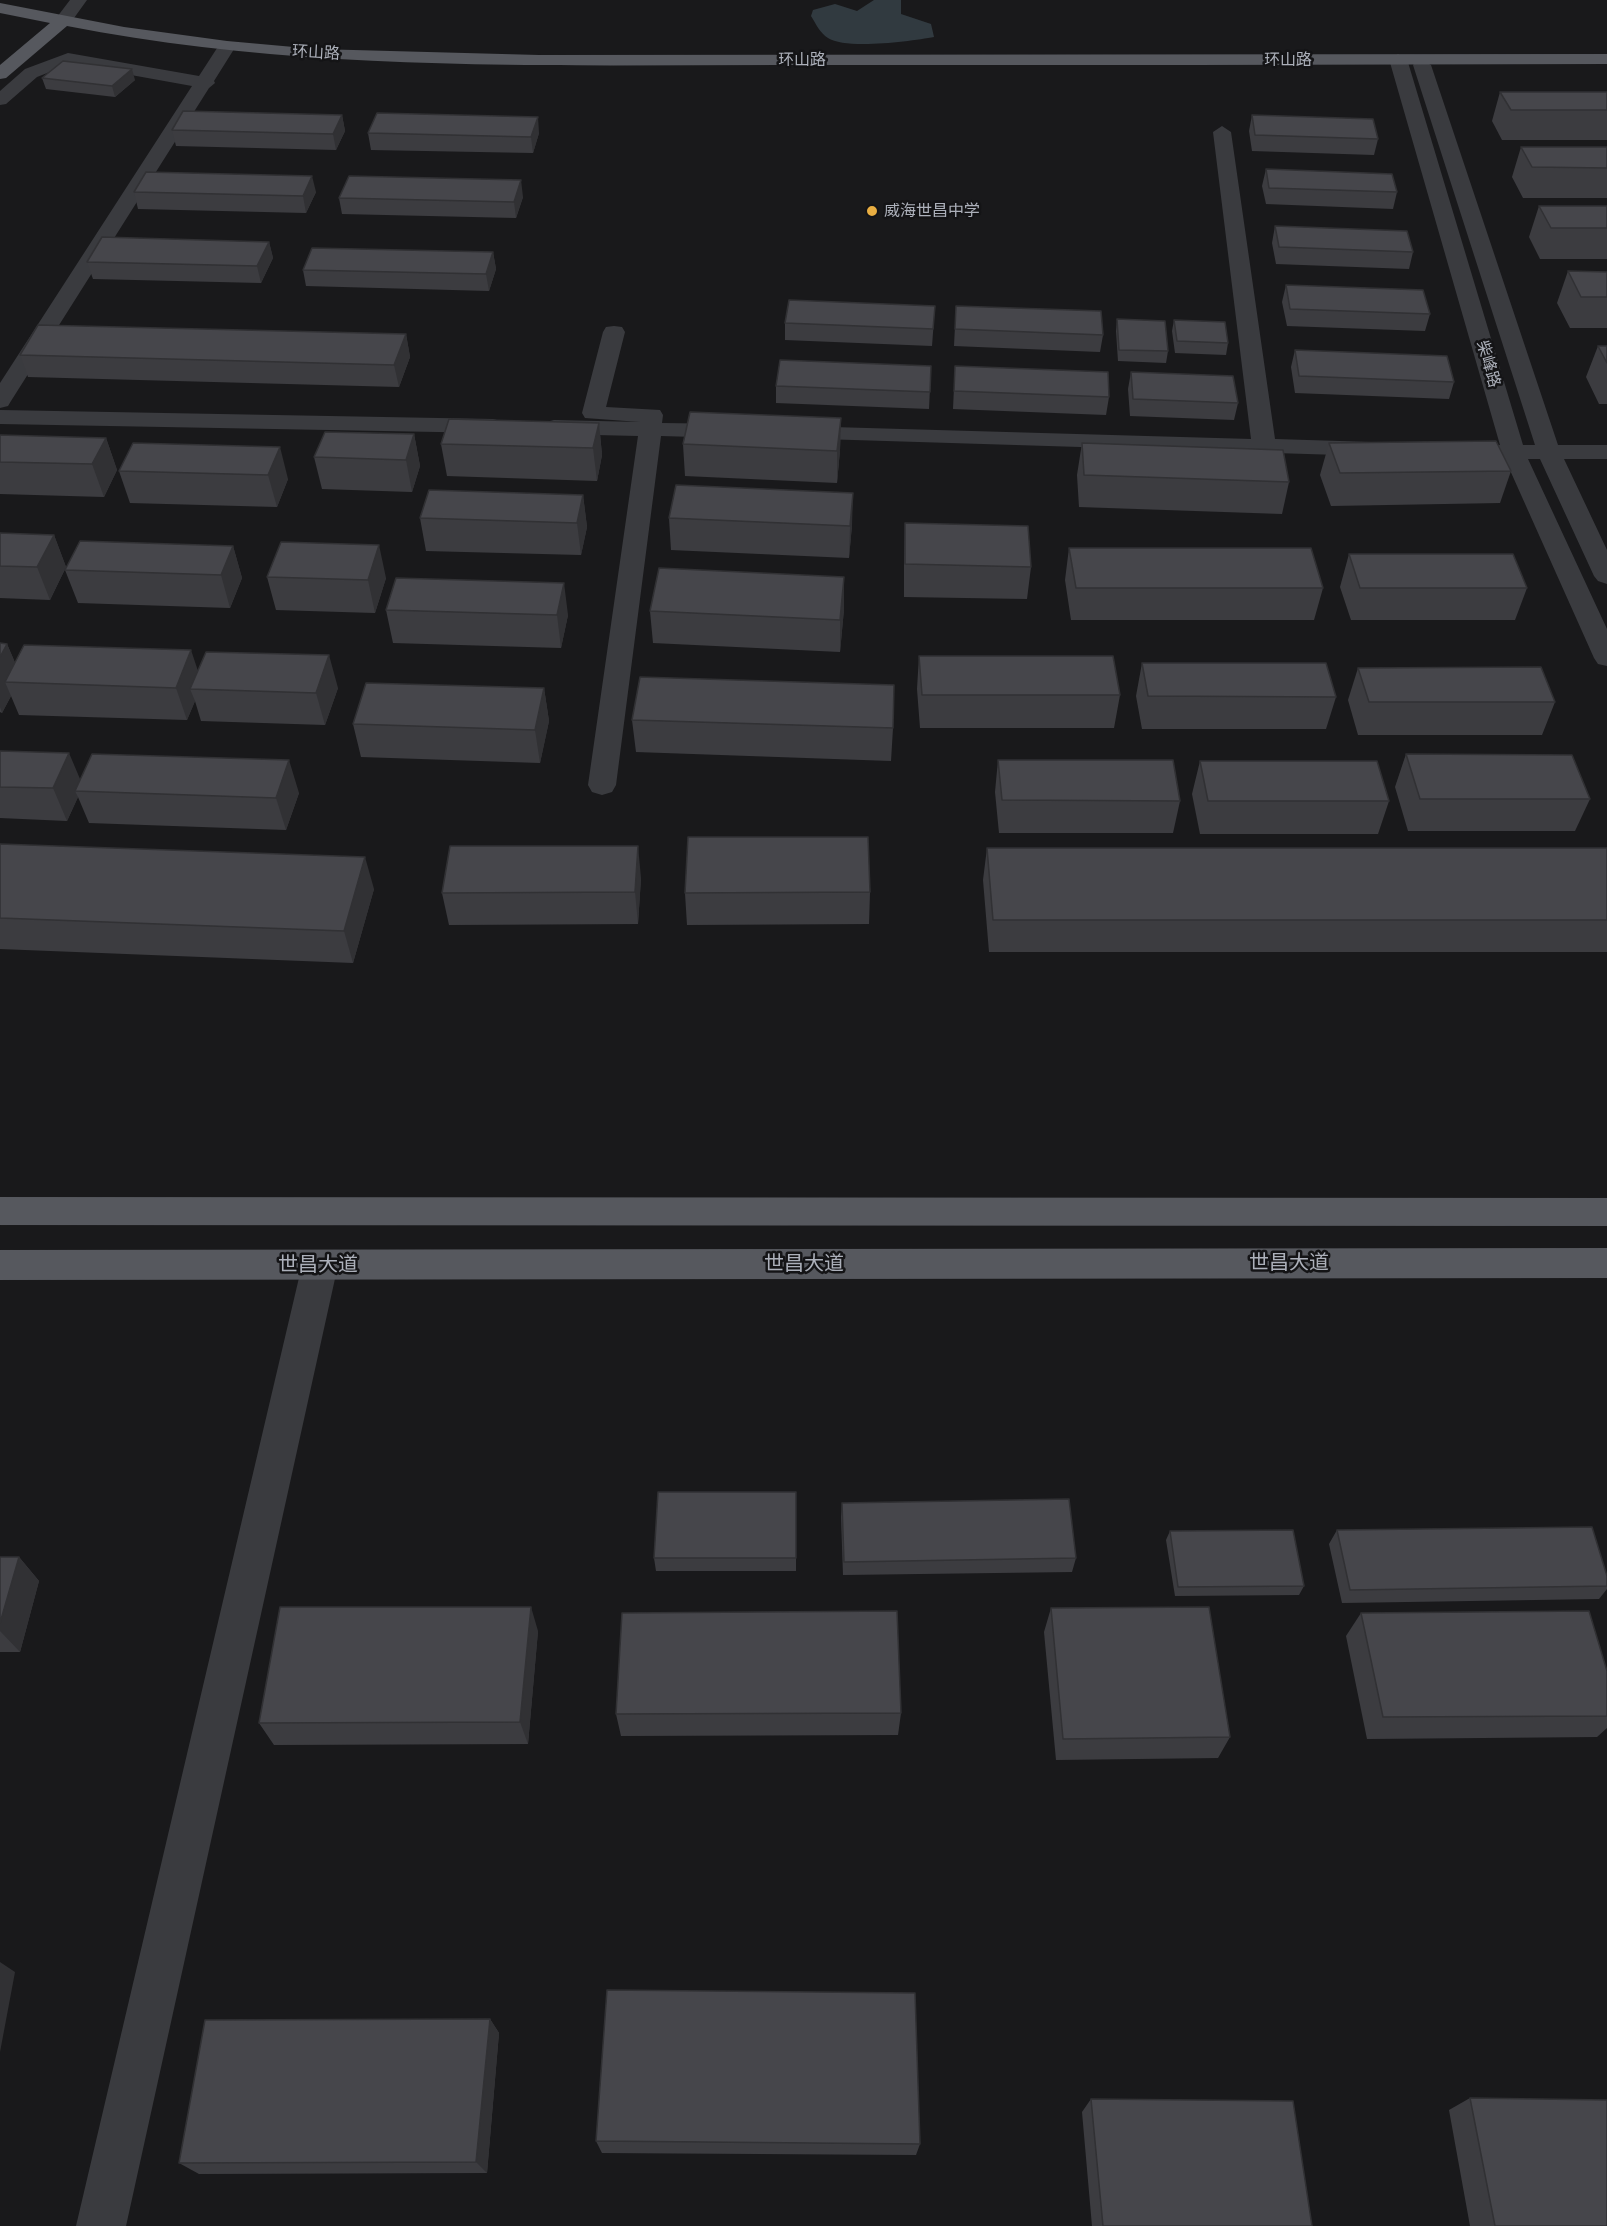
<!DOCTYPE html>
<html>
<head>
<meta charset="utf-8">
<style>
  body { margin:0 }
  canvas { display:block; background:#19191b }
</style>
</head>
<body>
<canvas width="1607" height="2226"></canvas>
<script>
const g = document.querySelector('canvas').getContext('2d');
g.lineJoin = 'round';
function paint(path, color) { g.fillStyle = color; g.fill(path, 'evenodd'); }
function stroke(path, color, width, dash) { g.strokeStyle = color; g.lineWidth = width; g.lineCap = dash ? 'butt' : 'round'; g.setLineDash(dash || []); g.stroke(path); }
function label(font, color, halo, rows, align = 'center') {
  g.font = font + ' "PT Sans","Noto Sans SC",sans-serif'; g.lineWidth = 5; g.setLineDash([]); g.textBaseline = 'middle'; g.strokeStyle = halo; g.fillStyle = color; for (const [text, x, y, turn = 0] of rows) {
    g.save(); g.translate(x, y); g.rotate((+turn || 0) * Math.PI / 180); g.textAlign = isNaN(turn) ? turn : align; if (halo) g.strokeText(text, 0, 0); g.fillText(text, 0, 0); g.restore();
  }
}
paint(new Path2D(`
  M874,0h27v14l30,10 3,13c-22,4 -88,13 -106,1 -8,-5 -12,-14 -17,-22l2,-6 22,-6 22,7z`), '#313a40');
paint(new Path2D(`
  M70,0h17l-18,25h-12l-3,-4z
  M227,41l9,5 -22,35 1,2 -6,5 -198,313 -3,5 -8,2v-25l192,-297 -122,-22 -33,13 -31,27 -6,1v-14l25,-22 43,-16 131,23 22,-34z
  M1398,54l9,5 116,386h12l-122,-380 3,-4 6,-1 9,5 127,380h49v14h-43l43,91v34l-9,-3 -4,-5 -54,-117h-12l79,170v37l-9,-2 -4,-6 -89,-199 -57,-2 -4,-5 4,-5 52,-2 -111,-386z
  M1222,126l9,6 44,307 97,3 8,2 4,5 -4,5 -8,2 -583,-18 -4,-5 4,-5 8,-2 454,13 -38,-307z
  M614,326l8,1 3,5 -19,75 54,3 3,5 -1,8 68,1 8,2 4,5 -4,5 -8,2 -69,-2 -45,349 -4,7 -10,3 -10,-3 -4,-7 50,-349 -84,-2 -8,-2 -4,-5 4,-5 8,-2 86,2 -55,-4 -3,-5 21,-81 3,-5z
  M0,410l493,9 8,2 4,5 -4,5 -8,2 -493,-9z
  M320,1250l12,5 6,10 -212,961h-50l226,-961 6,-10z`), '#3a3b3f');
paint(new Path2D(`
  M0,3l124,24 103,14 89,8 223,6 1068,-1v10c-276,1 -553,1 -829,1 -238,0 -477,7 -711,-39l-61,52 -6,1v-14l50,-42 -50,-10z
  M0,1197l1607,1v28l-1607,-1z
  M1607,1248v30l-1607,2v-30z`), '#56585e');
paint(new Path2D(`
  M42,78l93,2 -20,17 -69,-8z
  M1500,92h107v48h-105l-10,-19z
  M342,115l3,16 -9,19 -160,-4 -4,-16z
  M1252,115l126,24 -4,16 -122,-4 -3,-20z
  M368,133h171l-6,20 -162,-3z
  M1521,147h86v51h-84l-11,-21z
  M1266,169l131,23 -4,17 -127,-5 -4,-18z
  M134,192h182l-10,21 -168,-4z
  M523,197l-7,21 -174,-4 -3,-16z
  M1539,206h68v53h-67l-11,-22z
  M1275,226l138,26 -4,17 -133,-5 -4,-21z
  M269,242l4,16 -12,25 -168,-4 -6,-17z
  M493,252l3,17 -7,22 -183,-5 -3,-16z
  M1568,271l39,1v56h-37l-13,-25z
  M1286,285l144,29 -5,17 -138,-5 -5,-24z
  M935,306l-3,40 -147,-6v-17z
  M956,306l147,29 -3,17 -146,-6z
  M1117,319l51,32 -2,12 -48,-2 -2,-30z
  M1174,320l54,23 -2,12 -51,-2 -3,-22z
  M406,334l4,23 -11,30 -371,-10 -8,-22z
  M1598,346h9v58h-8l-13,-27z
  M1295,350l159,32 -5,17 -154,-6 -4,-26z
  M931,366l-2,43 -153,-6v-17z
  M955,366l154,31 -3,18 -153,-6z
  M1131,372l107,31 -4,17 -104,-4 -2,-27z
  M841,418l-1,32 -3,33 -152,-7 -2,-32z
  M599,423l3,32 -5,26 -150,-5 -6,-32z
  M414,434l6,32 -8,26 -90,-3 -8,-32z
  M0,435l106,3 11,32 -13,27 -104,-3z
  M133,443l155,36 -11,28 -147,-4 -11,-32z
  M1082,443l207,39 -7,32 -203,-7 -2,-32z
  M1329,443l182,28 -11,32 -169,3 -11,-31z
  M583,495l4,32 -6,28 -155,-4 -6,-33z
  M669,518l183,7 -3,33 -178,-8z
  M905,523l126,44 -4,32 -123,-2v-41z
  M0,533l54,2 12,32 -16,33 -50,-2z
  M233,546l9,32 -12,30 -152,-5 -13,-33z
  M1069,548l254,40 -9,32h-243l-6,-40z
  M1349,554l178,34 -12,32h-164l-11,-33z
  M267,577l119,1 -11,35 -99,-3z
  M844,577v32l-4,43 -187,-9 -3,-32z
  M386,610l182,5 -7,33 -168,-5z
  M0,643l7,1 8,19 183,7 140,18 -13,37 -124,-4 -6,-20 -8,19 -168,-5 -8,-19 -9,17 -2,-1z
  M919,656l201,39 -6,33h-194l-3,-39z
  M1142,663l194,34 -10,32h-184l-6,-33z
  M1358,668l197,34 -13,33h-184l-10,-35z
  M544,688l5,33 -9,42 -179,-6 -8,-33z
  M632,720l261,8 -2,33 -255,-9z
  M0,751l80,29 219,13 -13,37 -197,-7 -11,-26 -11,24 -67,-3z
  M1406,754l184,45 -15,32h-167l-13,-44z
  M998,760l182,41 -7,32h-174l-4,-41z
  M1200,761l189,40 -11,33h-178l-8,-40z
  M0,844l374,45 -21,74 -353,-14z
  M987,848h620v104h-618l-6,-72z
  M641,878l-3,46 -189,1 -7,-32z
  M870,892l-1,32 -182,1 -2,-32z
  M796,1492v79h-140l-2,-13z
  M842,1503l234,55 -4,14 -229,3 -2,-58z
  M1337,1530l270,46v13l-8,10 -257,4 -13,-59z
  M1170,1531l134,55 -5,9 -124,1 -9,-56z
  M0,1557h19l20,24 -19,71h-20z
  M1051,1608l179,129 -12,21 -162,2 -12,-128z
  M1361,1613l246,58v57l-10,9 -230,2 -21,-103z
  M538,1631l-10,113 -254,1 -15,-22z
  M901,1713l-3,22 -277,1 -5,-22z
  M490,2019l9,14 -12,140 -288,1 -20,-11z
  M1470,2098l137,128h-137l-21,-116z
  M1091,2099l221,127h-220l-10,-114z
  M596,2141l324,3 -4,11 -314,-2z`), '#3c3c40');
paint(new Path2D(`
  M132,69l3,11 -20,17 -3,-11z
  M342,115l3,16 -9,19 -3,-16z
  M538,117l1,16 -6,20 -2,-16z
  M312,176l4,16 -10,21 -3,-17z
  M521,180l2,17 -7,21 -2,-16z
  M269,242l4,16 -12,25 -4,-17z
  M493,252l3,17 -7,22 -3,-17z
  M406,334l4,23 -11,30 -5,-22z
  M841,418l-1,32 -3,33v-32z
  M599,423l3,32 -5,26 -4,-33z
  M414,434l6,32 -8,26 -6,-32z
  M106,438l11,32 -13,27 -12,-33z
  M280,447l8,32 -11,28 -9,-32z
  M853,493l-1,32 -3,33 1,-32z
  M583,495l4,32 -6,28 -4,-32z
  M54,535l12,32 -16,33 -13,-33z
  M379,545l7,33 -11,35 -7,-33z
  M233,546l9,32 -12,30 -9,-33z
  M844,577v32l-4,43v-32z
  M564,583l4,32 -7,33 -4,-33z
  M7,644l14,32 -16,6 6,14 -9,17 -2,-6v-50z
  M191,650l11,33 -12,6 5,12 -8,19 -11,-32z
  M329,655l9,33 -13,37 -9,-32z
  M544,688l5,33 -9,42 -5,-33z
  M69,753l14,33 -8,5 3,6 -11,24 -14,-33z
  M289,760l10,33 -13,37 -10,-32z
  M638,846l3,32 -3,46 -3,-32z
  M365,857l9,32 -21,74 -9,-32z
  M19,1557l20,24 -19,71 -20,-21v-8z
  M531,1607l7,24 -10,113 -8,-22z
  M0,1962l15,10 -15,80z
  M490,2019l9,14 -12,140 -11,-11z`), '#313134');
const building = new Path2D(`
  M63,61l69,8 -20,17 -70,-8z
  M1500,92h107v18h-96z
  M183,111l159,4 -9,19 -161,-4z
  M377,113l161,4 -7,20 -163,-4z
  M1252,115l121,4 5,20 -123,-4z
  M1521,147h86v21l-75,-1z
  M1266,169l126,5 5,18 -128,-4z
  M146,172l166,4 -9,20 -169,-4z
  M349,176l172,4 -7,22 -175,-4z
  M1539,206h68v22h-56z
  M1275,226l132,5 6,21 -134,-5z
  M102,237l167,5 -12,24 -170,-4z
  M312,248l181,4 -7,22 -183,-4z
  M1568,271l39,1v25h-26z
  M1286,285l137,5 7,24 -140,-5z
  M789,300l146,6 -2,23 -148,-6z
  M956,306l145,5 2,24 -148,-6z
  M1117,319l48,2 3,30 -49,-1z
  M1174,320l51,2 3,21 -51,-2z
  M38,325l368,9 -12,31 -374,-10z
  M1598,346h9v17z
  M1295,350l152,6 7,26 -155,-6z
  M780,360l151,6 -1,26 -154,-6z
  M955,366l153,6 1,25 -155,-6z
  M1131,372l102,4 5,27 -105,-4z
  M690,412l151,6 -4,33 -154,-7z
  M449,419l150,4 -6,25 -152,-4z
  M325,432l89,2 -8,26 -92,-3z
  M0,435l106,3 -14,26 -92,-2z
  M1496,441l15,30 -171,2 -11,-30z
  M133,443l147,4 -12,28 -149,-4z
  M1082,443l201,7 6,32 -205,-7z
  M676,485l177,8 -3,33 -181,-8z
  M429,490l154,5 -6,28 -157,-5z
  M905,523l123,3 3,41 -126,-3z
  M0,533l54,2 -17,32 -37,-1z
  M80,541l153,5 -12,29 -156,-5z
  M281,542l98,3 -11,35 -101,-3z
  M1069,548h242l12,40h-247z
  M1349,554h164l14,34h-167z
  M659,568l185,9 -4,43 -190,-9z
  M396,578l168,5 -7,32 -171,-5z
  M0,643l7,1 -7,13z
  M24,645l167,5 -15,38 -171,-6z
  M206,652l123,3 -13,38 -126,-4z
  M919,656h194l7,39h-198z
  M1142,663h184l10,34 -188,-1z
  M1541,667l14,35h-186l-11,-34z
  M640,677l254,8 -1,43 -261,-8z
  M366,683l178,5 -9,42 -182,-6z
  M0,751l69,2 -16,35 -53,-1z
  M92,754l197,6 -13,38 -201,-7z
  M1406,754l166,1 18,44h-170z
  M998,760h175l7,41 -178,-1z
  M1200,761h177l12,40h-181z
  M688,837h180l2,55 -185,1z
  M0,844l365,13 -21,74 -344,-13z
  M450,846h188l-3,46 -193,1z
  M987,848h620v72h-614z
  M658,1492h138v66h-142z
  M1069,1499l7,59 -232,4 -2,-59z
  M1592,1527l15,49v10l-257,4 -13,-60z
  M1293,1530l11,56 -126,1 -8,-56z
  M0,1557h19l-19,66z
  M280,1607h251l-11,115 -261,1z
  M1209,1607l21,130 -167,2 -12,-131z
  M897,1611l4,102 -285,1 6,-101z
  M1589,1611l18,60v45l-224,1 -22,-104z
  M607,1990l308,3 5,151 -324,-3z
  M490,2019l-14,143 -297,1 26,-143z
  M1470,2098l137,2v126h-112z
  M1091,2099l202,2 19,125h-209z`);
paint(building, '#46464b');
stroke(building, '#313134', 1.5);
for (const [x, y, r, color] of [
  [872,211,6,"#e9ae42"]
]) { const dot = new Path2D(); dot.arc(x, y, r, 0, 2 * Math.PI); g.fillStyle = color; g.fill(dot); stroke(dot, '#141416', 2); }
label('16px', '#acb0ba', '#141416', [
  ["环山路",316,53,3],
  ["环山路",802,60],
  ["环山路",1288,60],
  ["柴峰路",1488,364,74]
]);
label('16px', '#acb0ba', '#141416', [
  ["威海世昌中学",884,211]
], 'left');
label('20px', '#acb0ba', '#141416', [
  ["世昌大道",1289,1263],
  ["世昌大道",804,1264],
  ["世昌大道",318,1265]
]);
</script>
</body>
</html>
